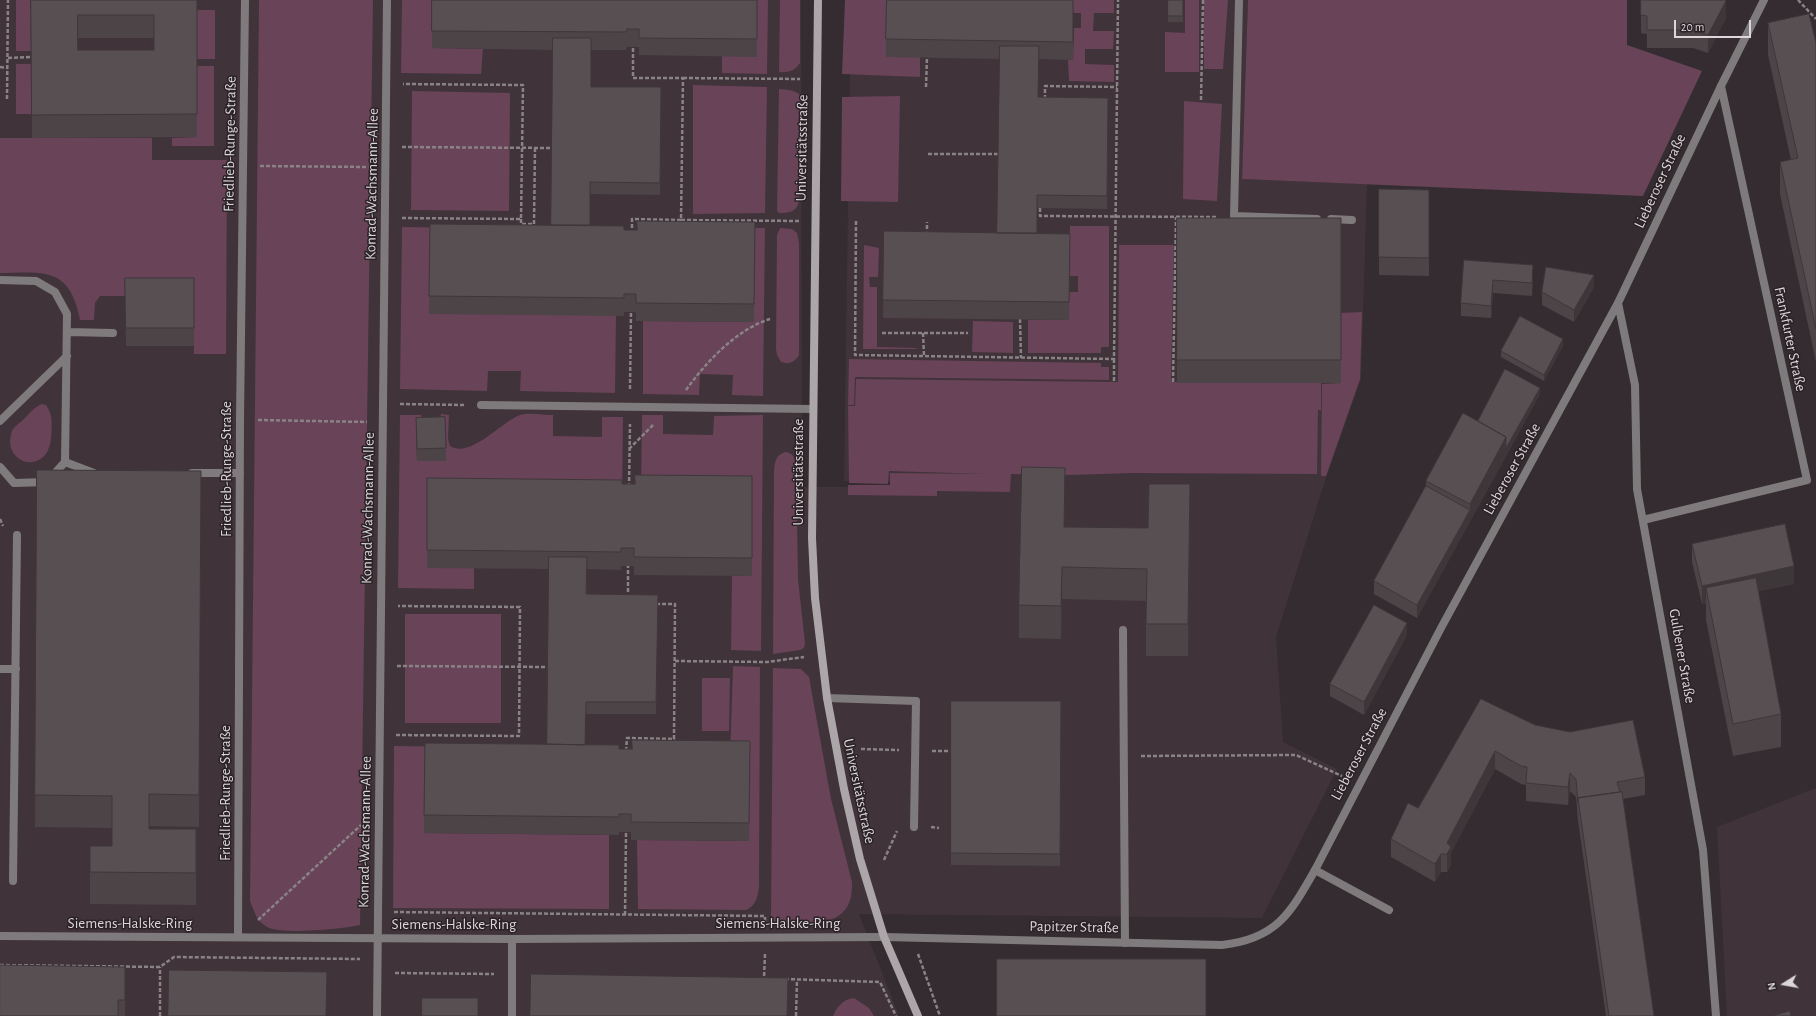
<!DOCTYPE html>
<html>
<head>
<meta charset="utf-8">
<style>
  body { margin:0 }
  #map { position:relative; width:1816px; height:1016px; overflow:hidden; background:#342c30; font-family:"Alegreya Sans",sans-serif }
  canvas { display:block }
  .north { position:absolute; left:1764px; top:964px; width:40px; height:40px; -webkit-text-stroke:3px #2a2226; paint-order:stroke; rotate:259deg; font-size:11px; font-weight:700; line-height:16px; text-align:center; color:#dbd6d9 }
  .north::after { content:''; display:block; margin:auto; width:14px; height:18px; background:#dbd6d9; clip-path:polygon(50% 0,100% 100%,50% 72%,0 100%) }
  .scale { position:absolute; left:1674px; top:20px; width:77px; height:18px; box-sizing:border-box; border:2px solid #dbd6d9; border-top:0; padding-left:5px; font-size:12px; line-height:14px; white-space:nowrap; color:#dbd6d9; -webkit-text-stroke:3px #2a2226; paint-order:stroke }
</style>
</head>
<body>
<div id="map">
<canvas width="1816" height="1016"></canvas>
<div class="north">N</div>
<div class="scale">20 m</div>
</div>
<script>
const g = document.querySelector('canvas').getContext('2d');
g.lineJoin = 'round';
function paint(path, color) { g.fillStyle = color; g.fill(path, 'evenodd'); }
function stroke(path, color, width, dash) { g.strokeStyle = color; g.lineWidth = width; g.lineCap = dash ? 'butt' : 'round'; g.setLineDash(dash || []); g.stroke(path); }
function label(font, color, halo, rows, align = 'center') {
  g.font = font + ' "Alegreya Sans",sans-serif'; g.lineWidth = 3; g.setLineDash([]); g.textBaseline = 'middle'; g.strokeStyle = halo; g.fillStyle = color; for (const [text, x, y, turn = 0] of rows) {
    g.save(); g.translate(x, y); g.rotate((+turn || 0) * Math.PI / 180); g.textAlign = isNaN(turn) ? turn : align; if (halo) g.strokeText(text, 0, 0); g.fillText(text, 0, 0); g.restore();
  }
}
paint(new Path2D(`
  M0,0h801l1,487h146v-5l-104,-1 7,-481h397l-6,179 125,5 -6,195 -37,105 -48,153 7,105 54,27 -75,149 -403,-4 40,102h-899z
  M1816,788v228h-89l-10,-189z`), '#41333a');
paint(new Path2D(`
  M16,0h15l1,51h-16z
  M259,0h114l-13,925c-17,4 -79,10 -93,2 -10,-5 -13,-16 -17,-26z
  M402,0h30v48l51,1 -2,25 -80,-1z
  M757,0h11l-1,74 -45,-1v-17z
  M780,0h20v63c-5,8 -12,10 -21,9z
  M845,0h42l33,57v20l-78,-3z
  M1073,0h41v13h-20l-1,18h21l-1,18h-28v15l29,1v17l-45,-1 -1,-21h5l1,-32h7v-15h-8z
  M1185,0h14v72h-34v-40l20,1z
  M1204,0h24l-5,69h-19z
  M1248,0h379v45l75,26 -59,125 -401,-17z
  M197,10h18v49h-18z
  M16,64h16l-1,50h-15z
  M197,66h17v80h-42v-8l25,-1z
  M693,85l74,2 -2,126 -72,1z
  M779,89c8,1 14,0 21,6v10l-1,96c-2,11 -10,12 -20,12l-2,-2z
  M412,91l98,2 -1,118 -98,-1z
  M900,96l-2,106 -57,-1 1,-104z
  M1184,101l38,3 -5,97 -34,-2z
  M0,138h152v22h75l-1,194h-32v-58h-94l-5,7 -1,17h-14c-10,-53 -35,-48 -80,-47z
  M1070,226h39v121h-8v6h-73v-33h41v-28h9v-16h-8z
  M402,227l77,1 137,88 -1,77 -95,-2 1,-20h-33l-1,20 -87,-2z
  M716,228h49l-2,168 -31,-1 1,-20 -33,-1 -1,21 -56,-1v-73l111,1z
  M780,228l12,1 5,4 2,10v112c-4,7 -10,10 -18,7l-4,-7 -1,-6 1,-114z
  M864,245l15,3 -1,29h-9l1,10h7v60l40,1 -1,1h-53z
  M1119,245h55l-3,137 150,1v27h-3l-1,64 -185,-1 -62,2 -59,-1 -1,18 -73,-1v5l-89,-1v-10h42v-12l95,1 -96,-3 -1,13 -39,-1 -1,-77h7l1,-27 262,3z
  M1362,312l-2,67 -34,97h-5l1,-92 19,-1v-70z
  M973,321l40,1v31l-41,-1z
  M849,359l252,4v4h8v13l-254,-3 -1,28h-6z
  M42,404l4,1c7,9 6,21 5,32 -2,40 -51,28 -39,-6 2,-4 7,-8 11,-11 6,-6 11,-13 19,-16z
  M441,414l8,1 -1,24 2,7c20,13 51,-24 70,-31 9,-3 24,0 33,0v21l49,1v-20h21l-1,80 -195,71h47v21l-76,-1 2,-173h21l6,14 -11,1 1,31h28l-8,-32z
  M642,415h21v19l50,1 1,-19 49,-1 -2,236 -30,-1 1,-74h20v-82l-111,-1z
  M786,452c8,2 9,6 10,14l2,113 7,64 -1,5 -4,2 -27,4 1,-184c1,-9 2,-16 12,-18z
  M405,614h96v109h-96z
  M733,666l27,1 -1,219c-1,10 -3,20 -13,24l-108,-1 -1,-69 112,1 -19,-82z
  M773,668l28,1 8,8 22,122 21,83c2,49 -42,40 -77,42l-4,-9z
  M702,678h28l-1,53h-27z
  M394,746l80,1 -50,86 185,2v74l-216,-1z
  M854,998l15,10 5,8h-41c4,-10 11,-17 21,-18z`), '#694357');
stroke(new Path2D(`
  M1798,0l18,19
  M8,58l24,-1
  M0,67l8,1
  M683,78l117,1
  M926,87l1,-30
  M7,99l1,-99
  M1045,99v-13l72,1
  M1201,100l2,-100
  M402,147l150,1
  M928,154h71
  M260,166l109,1
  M1040,208v8l177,1
  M402,218l119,1 2,-134 -120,-1
  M521,219v5h13l1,-76
  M681,220l118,1
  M856,221l-1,134 259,4 4,-359
  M632,234v-15l49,1 2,-142h-50v-31
  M927,235v-13
  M1020,319l1,39
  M882,333h86
  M923,333l1,23
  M1114,359v23
  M1173,382l3,-165
  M630,389l1,-77
  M686,390c20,-28 51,-61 84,-71
  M400,404l65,1
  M258,420l109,2
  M629,449l24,-24
  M629,487l1,-63
  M0,519l3,7
  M628,598v-32
  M675,661l92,1 37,-5
  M397,666l151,1
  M396,735l123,1 1,-129 -122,-1
  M861,749l38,1
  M626,751l1,-13 47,1 1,-135h-20
  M932,751h19
  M1141,756l155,-1 46,21
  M931,827l8,1
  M884,860l13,-29
  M394,912l371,4v5
  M625,915l1,-83
  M258,920l103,-95
  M765,954l-1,24 2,1
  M918,954l22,62
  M0,965l160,2 14,-10 186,2
  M395,973l99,1
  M785,979l95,3 16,34
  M160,1016v-49
  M796,1016l1,-36`), '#898386', 2.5, [4, 2]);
stroke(new Path2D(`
  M1239,0l-5,216 83,3
  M1331,219l21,1
  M0,280l36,1 19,11 12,22 -2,148 -18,20 -33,1 -14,-16
  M67,332l46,1
  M481,405l332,4
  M0,421l67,-65
  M65,462l29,11
  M192,473h48
  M1123,630l2,313
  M0,669h16
  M827,698l89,3 -2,126
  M1315,870l74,40
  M13,881l4,-346
  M0,936l512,3 372,-2
  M238,937l2,-517 5,-420
  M512,939v77`), '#7f7b7d', 8);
stroke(new Path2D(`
  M1618,303l17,82 2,104 66,361 13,166
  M1643,520l164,-40 -86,-394
  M884,937l338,8c54,-6 68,-31 93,-75l126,-242 177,-325 103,-217 43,-86
  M377,1016l10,-1016`), '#7f7b7d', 8);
stroke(new Path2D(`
  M818,0l-6,538 3,60 12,100 17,91 16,70 24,78 34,79`), '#ada6a9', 8);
paint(new Path2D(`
  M31,0h166v137l-165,1zM78,38h76v12h-76z
  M432,0h325v57l-118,-2v-8h-12l-1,3h-35v37h70l-1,108 -70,-1v31l34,5h13l118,-8 -1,100 -118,-1v-9h-12v4l-195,-2 1,-90 121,1 2,-175 -121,-2z
  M1073,0v60l-34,-1 -1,38 70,1 -1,111 -70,-1v25l33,19 -1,68 -186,-2 1,-87 113,2 3,-174 -114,-2v-18z
  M1168,0h15v22h-15z
  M1641,0l85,18 -18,35 -15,-5h-46v-14l-6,-1z
  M1768,23l48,20v319l-36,-168v-32l11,-2 -23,-105z
  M1379,189l50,1v86l-50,-1z
  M1177,218h164v165h-164z
  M1464,260l69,17 -1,19 -39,-3 -2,25 -30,-2v-13z
  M125,278h69v68h-68z
  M1594,287l-20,35 -32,-17v-13z
  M1563,346l-19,35 -43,-24v-6z
  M1540,394l-123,224 -43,-24v-13l52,-95v-5l52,-60z
  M445,417l1,44h-29l-1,-43z
  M37,470l164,1 -2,356 -50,-1v3h47v76l-106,-1v-58h22v-18l-77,-1z
  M752,476v100l-118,-1v-9h-13v4l-34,-1v25l71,1 -2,119h-70l-1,31 34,4h13l118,-8 -1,100 -118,-1v-8h-12v3l-195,-2 1,-90 122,1 2,-175 -122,-1v-90l208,6z
  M1065,500l-1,27 84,1 42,-11 -2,139h-42v-55l-84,-2 -1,40 -42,-1v-33z
  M1692,544l102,40 -36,7 23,123v33l-48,9 -27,-136v-17l-4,1 -10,-42z
  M1407,635l-43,80 -34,-19v-12z
  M1481,699l164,78v18l-22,4 31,217h-48l-28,-195 -2,-24 -6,-6 -2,14 -42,-4v-16l-5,-1 -26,-15 -44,84v12l-4,7h-6l-6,10 -44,-25v-18l27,-31z
  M951,701h110l-1,165 -109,-1z
  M125,967v49h-125z`), '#4c4447');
paint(new Path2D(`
  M1726,1v17l-18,35v-18z
  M1533,265v12l-1,19v-13z
  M1594,275v12l-20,35v-12z
  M1493,280v13l-2,25v-12z
  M1563,339v7l-19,35v-6z
  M1540,388v6l-123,224v-13l53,-95v-6l36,-67z
  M1065,468v32l-1,59v-32z
  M1190,484v33l-2,139v-32z
  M1794,566v18l-85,18 -3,-14v15l-4,1v-18z
  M1062,567v32l-1,40v-33z
  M1407,623v12l-43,80v-13z
  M1495,751v18l-44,84v12l-4,7v-29z
  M1570,773v18l-2,14v-18z
  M1441,854v18l-6,10v-18z`), '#3e373a');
const building = new Path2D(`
  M31,0h166v114l-165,1zM78,15h76v35h-76z
  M432,0h325v39l-118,-1v-9h-12l-1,3 -194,-1z
  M887,0h186v42l-187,-3z
  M1168,0h15v16h-15z
  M1641,0h84l1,1 -18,34 -15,-5h-46v-14l-6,-1z
  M1809,14l7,29v286l-36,-167 18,-4 -30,-135z
  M553,38h38v49h70l-1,96 -70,-1v43h-39z
  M1000,46h39l-1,51 70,1 -1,98 -70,-1v38h-40z
  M1379,189l50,1v68l-50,-1z
  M1177,218h164v142h-164z
  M637,221l118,1 -1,82 -118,-1v-9h-12v4l-195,-2 1,-72 194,2v4h13z
  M884,231l186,3 -1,68 -186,-2z
  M1464,260l69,5 -1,18 -39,-3 -2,26 -30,-3z
  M1546,267l48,8 -20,35 -32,-18z
  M125,278h69v50h-68z
  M1520,316l43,23 -19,36 -43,-24z
  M1505,369l35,19 -34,60v-11l-28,-16z
  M1463,413l43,24 -36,67 -44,-23z
  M445,417l1,31 -29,1 -1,-31z
  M1022,467l43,1 -1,59 84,1 1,-44h41l-2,140h-42l1,-55 -85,-2 -1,39 -42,-1z
  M37,470l164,1 -2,324 -50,-1v35h47v44l-106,-1v-26h22v-50l-77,-1z
  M635,475l117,1v82l-118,-1v-9h-13v4l-194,-2v-72l195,2v4h13z
  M1426,486l44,24 -53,95 -43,-24z
  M1785,524l9,42 -92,20 -10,-42z
  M549,557h38l-1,37 72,1 -2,107h-70l-1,43 -38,-1z
  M1756,578l25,136 -48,10 -27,-136z
  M1374,605l33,18 -43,79 -34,-18z
  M1481,699l54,26 35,7 63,-12 12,57 -28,5 3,10 -42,6v5l-2,-24 -6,-6 -2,14 -42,-4 1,-16 -6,-1 -26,-15 -48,92 4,4 -4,7h-6l-6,10 -44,-25 17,-36 10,5z
  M951,701h110l-1,153 -109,-1z
  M632,740l118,1 -1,82 -118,-1v-8h-12v3l-195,-2 1,-72 194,2v4h13z
  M1622,792l32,224h-45l-31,-218z
  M997,959h209v57h-209z
  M0,965l125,2v33h-7v16h-118z
  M169,970l158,2 -1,44h-158z
  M531,974l257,4 -1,38h-257z
  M422,998h56v18h-56z
  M1790,1011l1,5h-19z`);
paint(building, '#584f53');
stroke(building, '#3e373a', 1);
label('15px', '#dbd6d9', '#2a2226', [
  ["Friedlieb-Runge-Straße",230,144,-89],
  ["Universitätsstraße",802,148,-89],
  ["Lieberoser Straße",1660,181,-65],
  ["Konrad-Wachsmann-Allee",372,184,-89],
  ["Frankfurter Straße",1790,339,78],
  ["Friedlieb-Runge-Straße",226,469,-90],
  ["Lieberoser Straße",1512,469,-61],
  ["Universitätsstraße",798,472,-90],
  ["Konrad-Wachsmann-Allee",368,508,-89],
  ["Gulbener Straße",1682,656,80],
  ["Lieberoser Straße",1359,754,-62],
  ["Universitätsstraße",859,791,78],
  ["Friedlieb-Runge-Straße",225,793,-90],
  ["Konrad-Wachsmann-Allee",365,832,-89],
  ["Siemens-Halske-Ring",130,923],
  ["Siemens-Halske-Ring",778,923],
  ["Siemens-Halske-Ring",454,924],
  ["Papitzer Straße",1074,927,1]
]);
</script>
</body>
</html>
